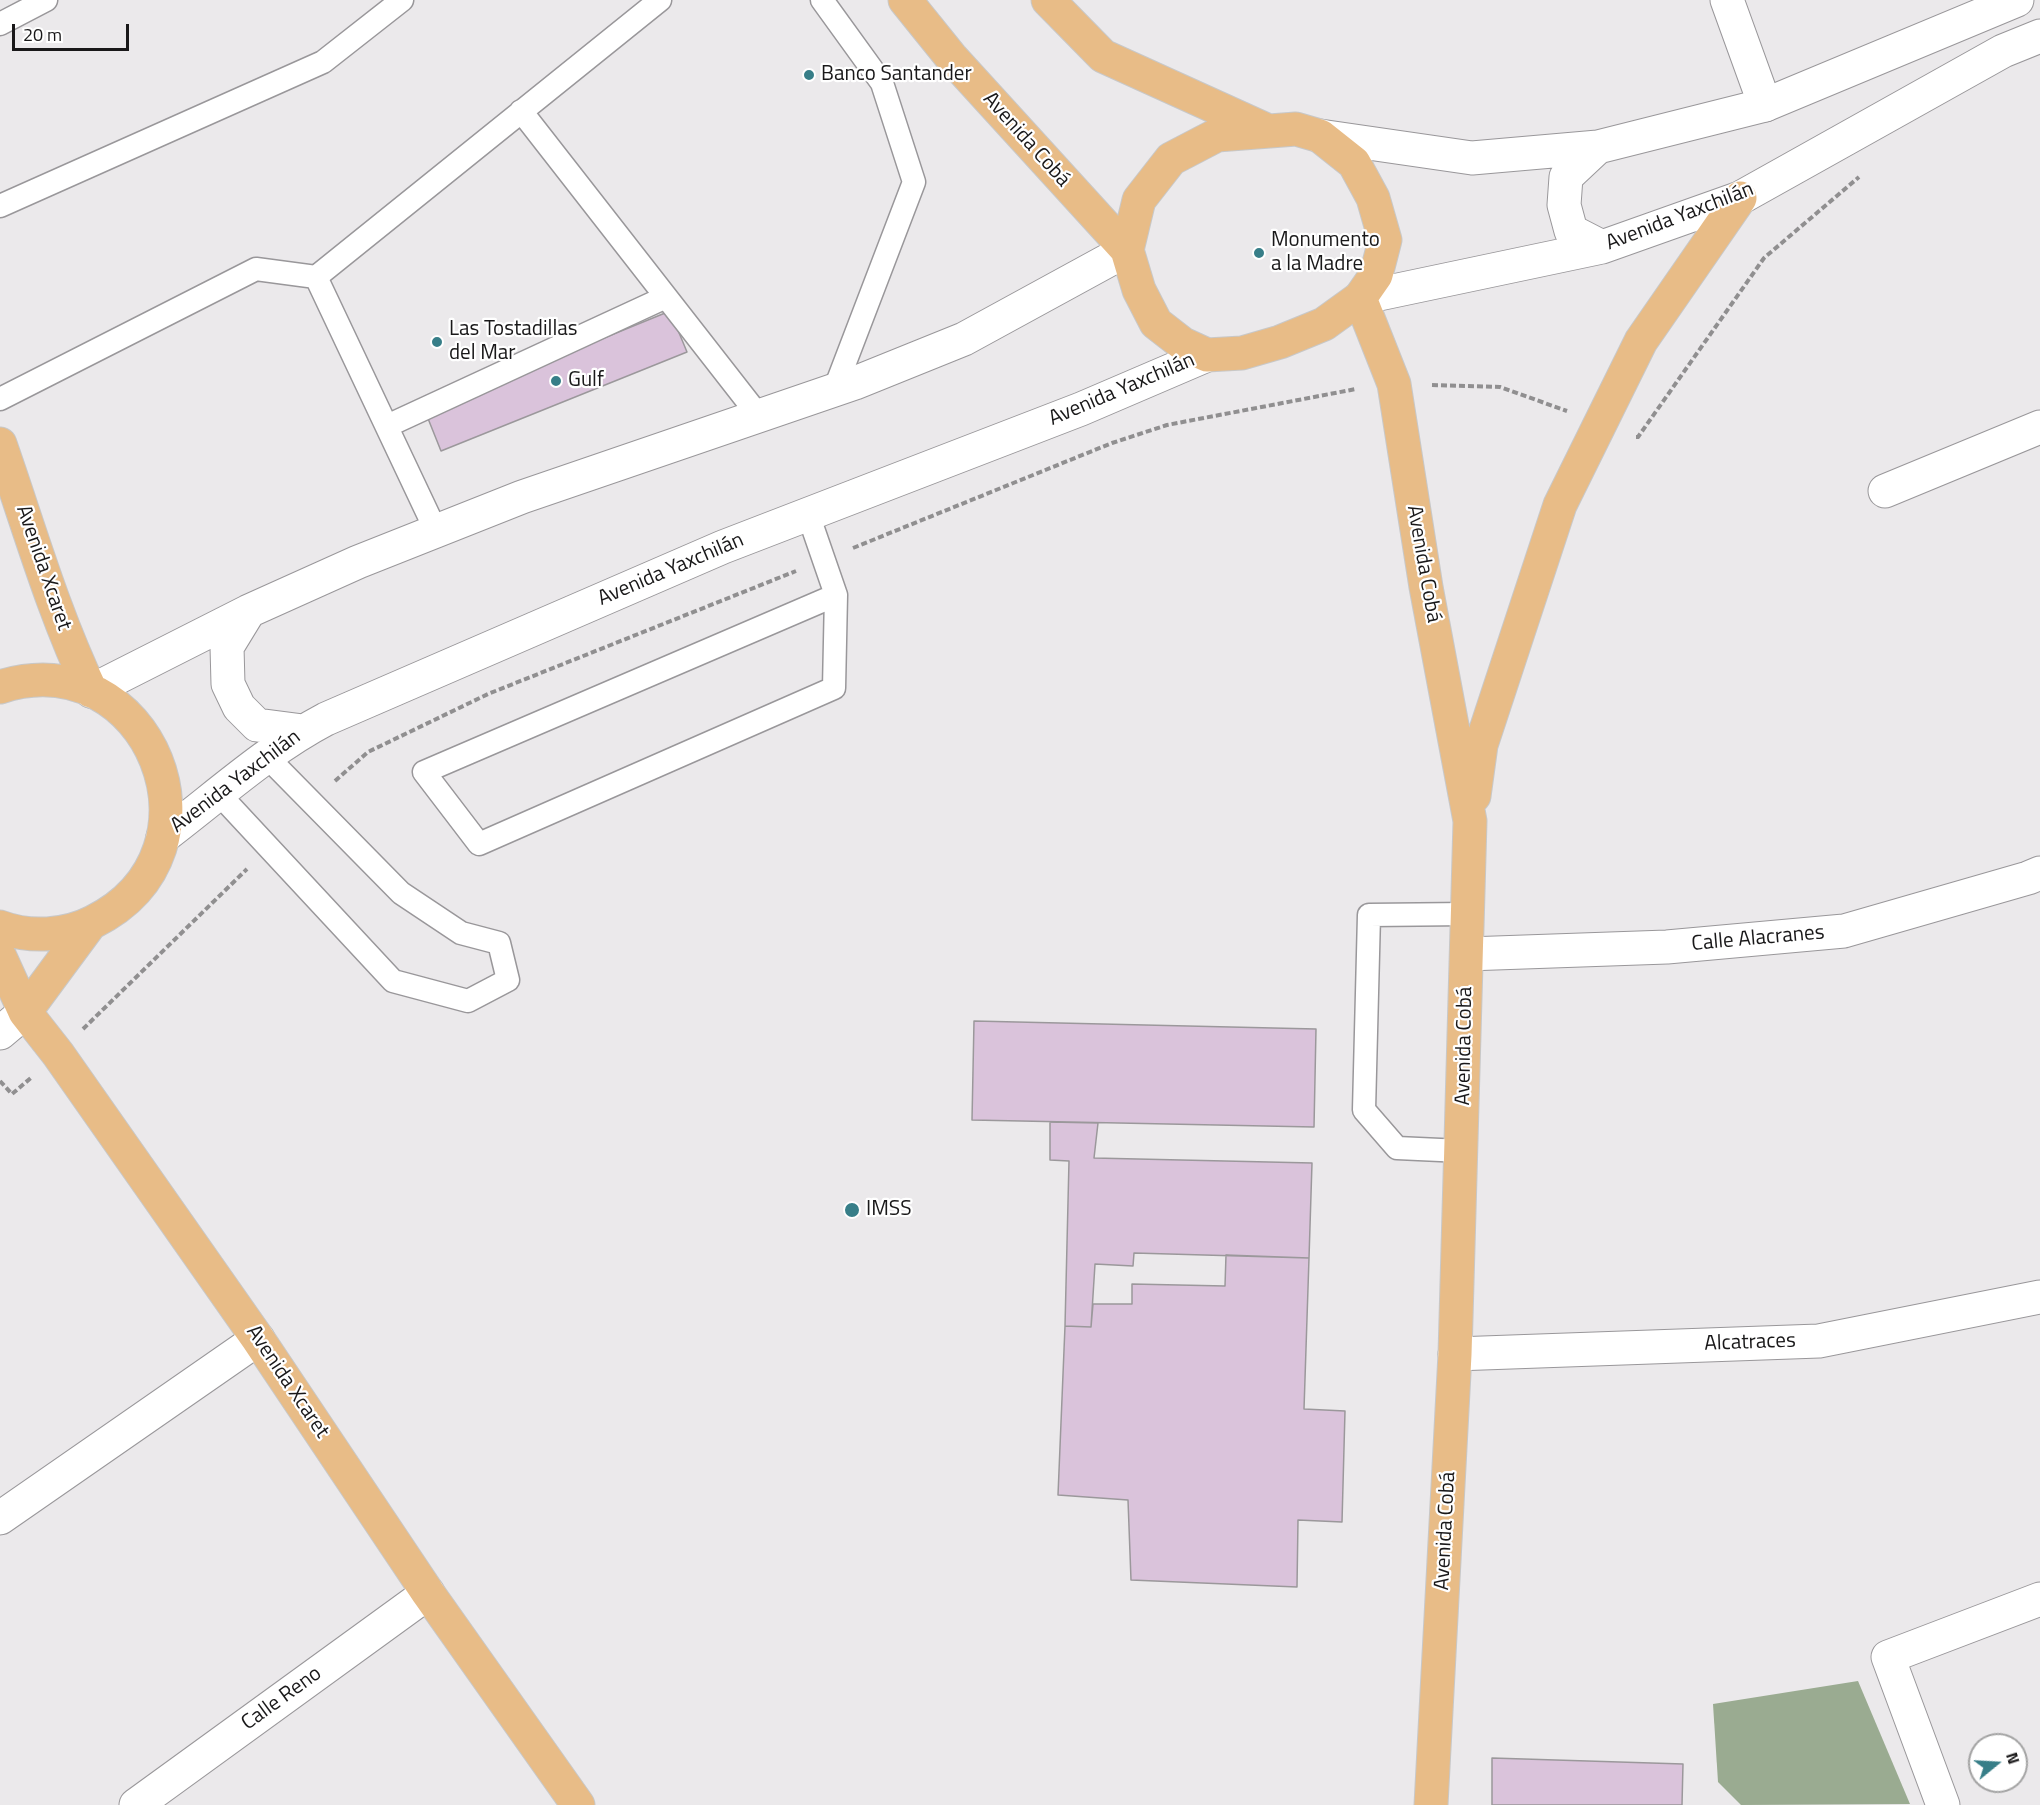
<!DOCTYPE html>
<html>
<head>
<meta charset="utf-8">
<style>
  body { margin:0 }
  #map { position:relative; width:2040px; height:1805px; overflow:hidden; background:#ebe9eb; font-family:"Titillium Web",sans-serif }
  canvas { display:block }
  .north { position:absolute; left:1968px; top:1733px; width:60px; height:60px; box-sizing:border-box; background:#fff; border:2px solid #a3a3a3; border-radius:50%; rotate:72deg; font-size:16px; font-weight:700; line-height:24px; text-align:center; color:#191819 }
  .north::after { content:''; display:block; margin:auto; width:21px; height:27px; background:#377e88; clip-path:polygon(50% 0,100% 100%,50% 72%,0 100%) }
  .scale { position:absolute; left:12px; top:24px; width:117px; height:27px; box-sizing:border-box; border:3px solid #191819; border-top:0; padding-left:8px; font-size:18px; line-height:21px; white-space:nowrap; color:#191819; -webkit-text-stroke:4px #fff; paint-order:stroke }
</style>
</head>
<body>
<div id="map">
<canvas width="2040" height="1805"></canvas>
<div class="north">N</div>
<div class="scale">20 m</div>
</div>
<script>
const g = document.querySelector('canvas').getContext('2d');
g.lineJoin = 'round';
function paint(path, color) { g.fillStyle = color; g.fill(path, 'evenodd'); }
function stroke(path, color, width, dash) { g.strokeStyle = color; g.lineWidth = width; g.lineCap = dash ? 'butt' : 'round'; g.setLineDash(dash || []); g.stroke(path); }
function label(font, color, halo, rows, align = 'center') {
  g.font = font + ' "Titillium Web",sans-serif'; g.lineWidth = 4.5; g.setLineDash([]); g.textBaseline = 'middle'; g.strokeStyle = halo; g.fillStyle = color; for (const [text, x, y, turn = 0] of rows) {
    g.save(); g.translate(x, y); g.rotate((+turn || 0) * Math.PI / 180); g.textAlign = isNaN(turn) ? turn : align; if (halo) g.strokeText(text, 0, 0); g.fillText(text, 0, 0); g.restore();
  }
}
paint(new Path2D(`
  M1858,1681l52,123 -169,1 -23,-23 -5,-78z`), '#9aab91');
const building = new Path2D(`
  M670,311l17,41 -246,99 -16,-40z
  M974,1021l342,8 -2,98 -342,-7z
  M1050,1122l48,1 -4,35 218,5 -3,95 -175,-5 -1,13 -38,-2 -4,63 -26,-1 4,-165 -19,-1z
  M1226,1255l83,3 -5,151 41,2 -3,111 -44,-2 -1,67 -166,-7 -3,-80 -70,-5 7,-169 26,1 2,-23h39v-20l93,2z
  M1492,1758l191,6 -1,41h-190z`);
paint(building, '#dac3db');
stroke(building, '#9b989b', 1.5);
const service = new Path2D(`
  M822,0l60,83 32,99 -80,209
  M0,24l46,-24
  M521,111l238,305
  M0,206l323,-144 79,-62
  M316,277l120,254
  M0,399l256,-130 60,8 344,-277
  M387,426l279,-129
  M808,514l28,81 -2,93 -355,156 -55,-72 412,-177
  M219,794l174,187 75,20 40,-21 -9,-37 -38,-10 -60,-40 -134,-136
  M1462,1151l-65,-3 -33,-38 5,-195 99,-1`);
const minor = new Path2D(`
  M1727,0l38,105
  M1885,491l155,-64
  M1467,954l200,-7 177,-16 184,-53 12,-5
  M0,1033l25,-21
  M1455,1354l364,-13 221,-44
  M0,1518l258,-179
  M136,1805l292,-212
  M1943,1805l-55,-148 152,-58`);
const secondary = new Path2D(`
  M1320,136l152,22 126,-11 167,-42 252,-105
  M1598,147l-32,30 -2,28 7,26 31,16
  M1360,298l242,-51 138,-49 263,-147 37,-15
  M249,611l-22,36 1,37 11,23 18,18 46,6
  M91,691l158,-80 109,-49 164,-65 333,-114 109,-44 163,-89
  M163,837c53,-40 104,-87 163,-118l397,-172 358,-138 126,-54`);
const primary = new Path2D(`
  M905,0l46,57 176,193
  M1048,0l55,56 161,73
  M1296,129l24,7 34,27 19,35 12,42 -9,35 -16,23 -36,26 -44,18 -38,11 -35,2 -24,-11 -27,-21 -17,-33 -12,-40 12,-50 32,-41 46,-24z
  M1360,298l34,86 32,203 44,234 -15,533 -24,451
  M0,444c29,83 53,168 91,247
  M0,687c149,-48 236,164 93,235 -27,14 -64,16 -93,5
  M1474,796l7,-51 79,-240 81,-164 99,-143
  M0,957l25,55 33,42 200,285 170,254 150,212
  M25,1012l65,-88`);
stroke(service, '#99979a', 25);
stroke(minor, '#99979a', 35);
stroke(secondary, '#99979a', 35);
stroke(primary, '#c8c8c8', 35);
stroke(new Path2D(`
  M1432,385l68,2 67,24
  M1636,437h2l126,-179 95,-81
  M853,548l259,-105 55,-18 189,-36
  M335,781l33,-29 120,-58 308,-123
  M83,1029l164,-160
  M0,1081l12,13 20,-17`), '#908f90', 4, [6, 3]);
stroke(service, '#fff', 22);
stroke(minor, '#fff', 33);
stroke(secondary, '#fff', 33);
stroke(primary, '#e8bc87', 33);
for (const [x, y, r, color] of [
  [809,75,6,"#377e88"],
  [1259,253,6,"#377e88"],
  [437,342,6,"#377e88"],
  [556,381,6,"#377e88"],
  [852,1210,8,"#377e88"]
]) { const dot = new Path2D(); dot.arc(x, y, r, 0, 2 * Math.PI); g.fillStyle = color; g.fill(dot); stroke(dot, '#fff', 2); }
label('21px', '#191819', '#fff', [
  ["Banco Santander",821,75],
  ["Monumento",1271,241],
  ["a la Madre",1271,265],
  ["Las Tostadillas",449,330],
  ["del Mar",449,354],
  ["Gulf",568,381],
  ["IMSS",866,1210]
], 'left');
label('21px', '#191819', '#fff', [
  ["Avenida Cobá",1026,140,48],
  ["Avenida Yaxchilán",1680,217,-21],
  ["Avenida Yaxchilán",1122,390,-23],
  ["Avenida Cobá",1423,564,80],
  ["Avenida Xcaret",43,568,71],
  ["Avenida Yaxchilán",671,570,-23],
  ["Avenida Yaxchilán",236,782,-37],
  ["Calle Alacranes",1758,939,-5],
  ["Avenida Cobá",1465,1046,-89],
  ["Alcatraces",1750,1343,-2],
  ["Avenida Xcaret",287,1382,56],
  ["Avenida Cobá",1446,1531,-87],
  ["Calle Reno",282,1699,-36]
]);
</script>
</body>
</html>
